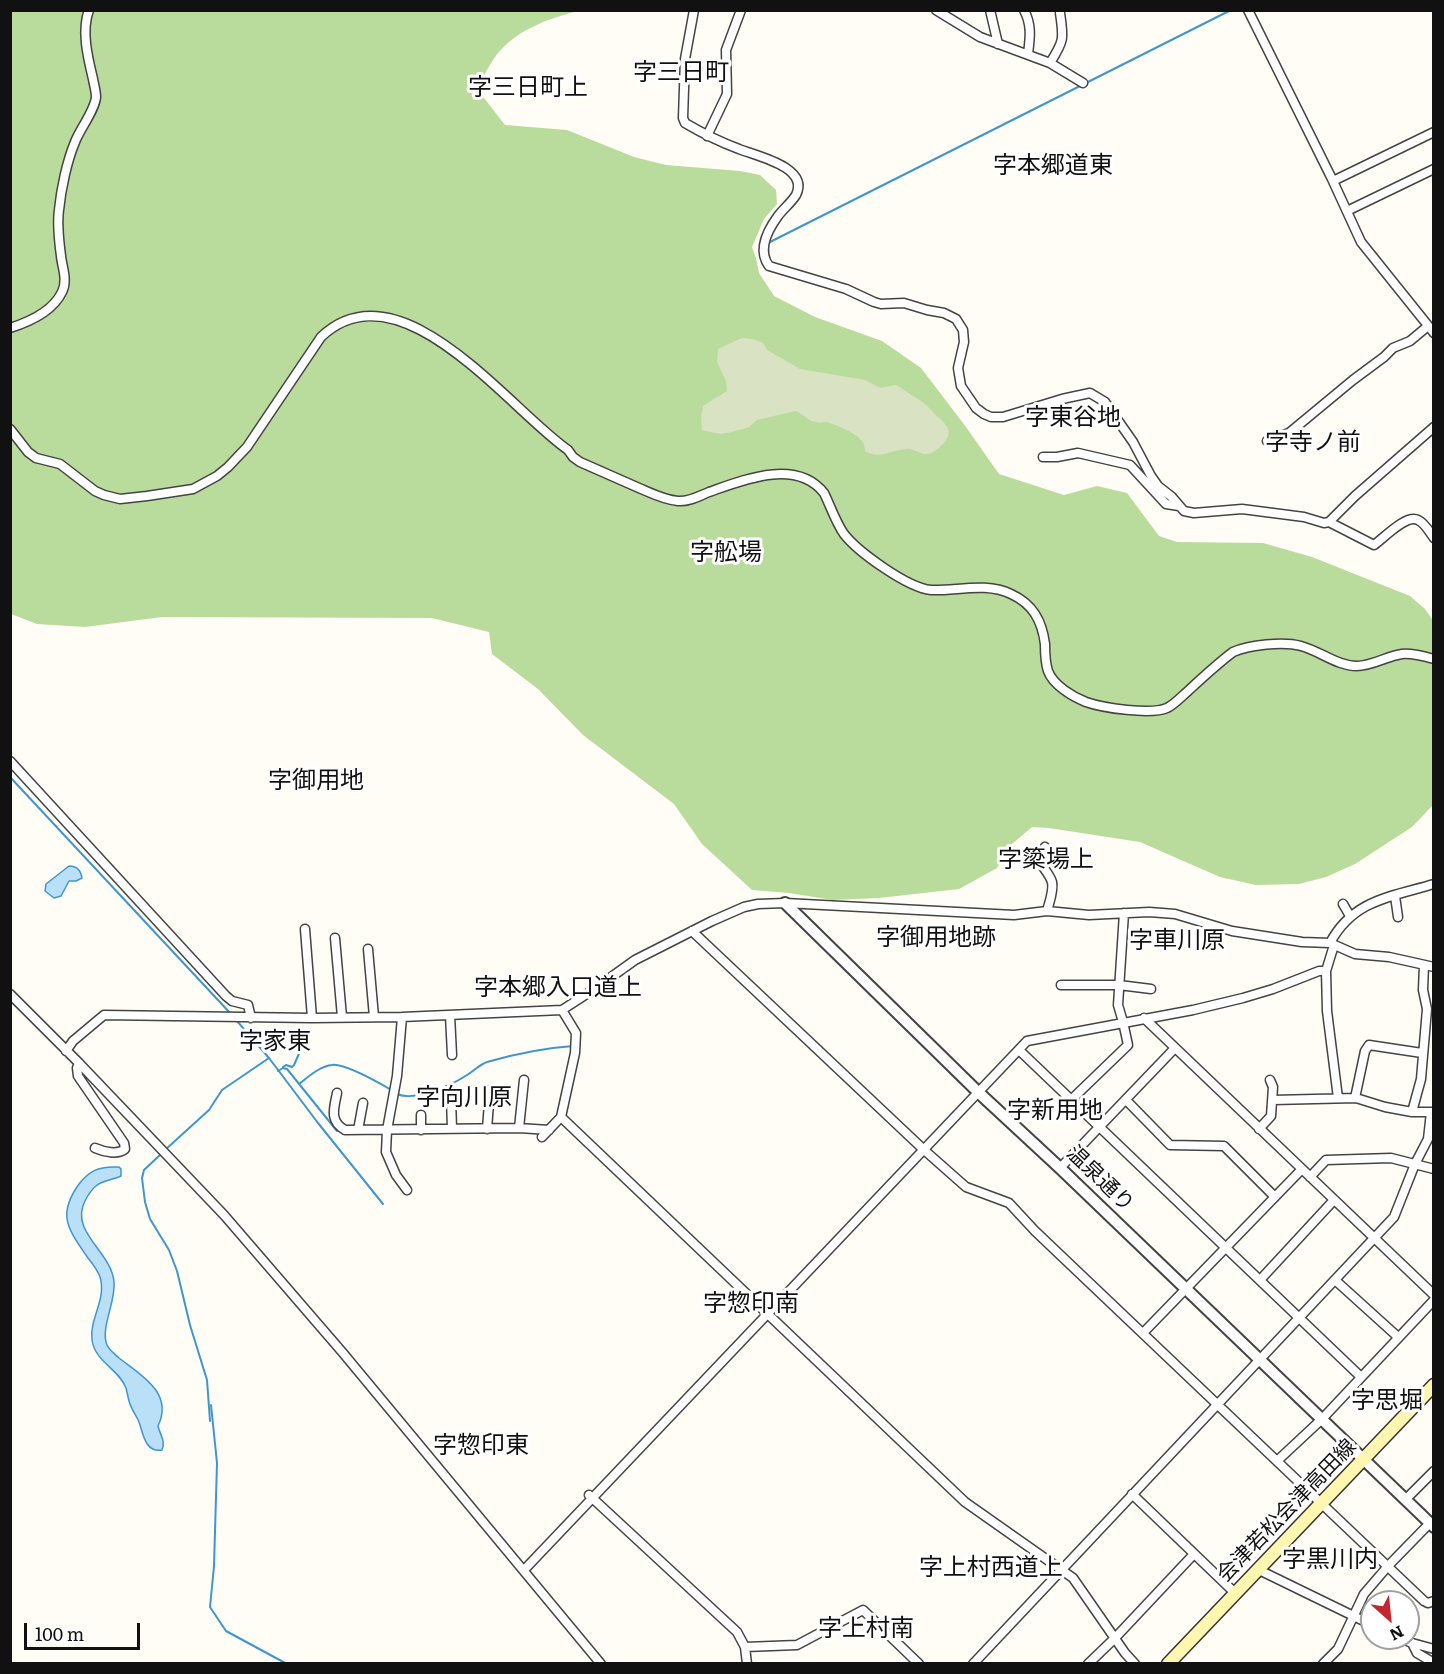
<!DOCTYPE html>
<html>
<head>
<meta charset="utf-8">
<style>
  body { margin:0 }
  #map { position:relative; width:1444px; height:1674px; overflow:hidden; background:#fffdf5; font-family:Literata,serif }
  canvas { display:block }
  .frame { position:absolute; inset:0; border:12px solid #111; pointer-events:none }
  .north { position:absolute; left:1360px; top:1590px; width:60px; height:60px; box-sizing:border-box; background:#fff; border:2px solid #a0a0a0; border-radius:50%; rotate:153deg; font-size:16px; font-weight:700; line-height:24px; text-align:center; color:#111 }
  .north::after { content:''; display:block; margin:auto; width:21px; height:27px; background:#c4262e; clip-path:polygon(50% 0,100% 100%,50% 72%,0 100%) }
  .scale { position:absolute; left:24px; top:1623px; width:116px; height:27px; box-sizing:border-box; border:3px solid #111; border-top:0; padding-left:8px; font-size:18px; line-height:21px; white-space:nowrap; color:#111; -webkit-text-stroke:4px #fff; paint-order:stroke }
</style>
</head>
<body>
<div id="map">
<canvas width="1444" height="1674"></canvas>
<div class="frame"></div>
<div class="north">N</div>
<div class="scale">100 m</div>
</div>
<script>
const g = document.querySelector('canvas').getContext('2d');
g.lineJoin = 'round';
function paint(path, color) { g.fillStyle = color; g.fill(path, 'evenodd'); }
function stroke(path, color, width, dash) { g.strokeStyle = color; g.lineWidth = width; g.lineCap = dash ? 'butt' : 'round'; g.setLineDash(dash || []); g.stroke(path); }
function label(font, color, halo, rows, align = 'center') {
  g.font = font + ' Literata,"Noto Sans JP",serif'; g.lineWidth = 6; g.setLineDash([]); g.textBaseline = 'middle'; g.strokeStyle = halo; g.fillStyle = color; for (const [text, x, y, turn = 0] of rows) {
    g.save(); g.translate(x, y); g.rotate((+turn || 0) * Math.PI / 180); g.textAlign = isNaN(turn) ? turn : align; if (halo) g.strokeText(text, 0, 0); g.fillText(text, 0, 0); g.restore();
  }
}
paint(new Path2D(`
  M10,11h568c-31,8 -66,20 -85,49 -6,9 -11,19 -16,29l28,36 62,5 67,27 32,8 74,6 20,4 16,15 1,14 -13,15 -12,28 4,11 3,15 15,23 41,21 67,24 39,27 45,59 33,47 65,21 33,-9 30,7 32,43 18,6 86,1 49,14 98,39 15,13 7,10 1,7v179l-21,22 -57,37 -29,13 -27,7 -43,1 -36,-8 -80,-35 -91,-14 -17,-1 -20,17 -15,24 -38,21 -80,9 -46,2 -44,-7 -37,-3 -50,-46 -28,-40 -91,-69 -45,-46 -46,-35 -3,-22 -57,-14 -270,-1 -77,10 -48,-3 -26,-10z`), '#b9dc9c');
paint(new Path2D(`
  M742,338l10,1 11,4 4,7 33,19 65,11 15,8 16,-3c10,7 22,13 31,21 4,3 6,7 10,10 9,8 17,15 7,27 -5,5 -12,12 -20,11 -7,-1 -11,-6 -18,-5 -15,1 -26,11 -41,2 0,-2 -1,-7 -2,-9 -5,-8 -29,-19 -38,-20 -3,0 -7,1 -9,0 -9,-1 -13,-9 -21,-11l-38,9 -8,7 -17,5 -12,2 -18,-4 -1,-11 2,-13c8,-6 16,-9 24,-15l-1,-10 -9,-19 1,-13z`), '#d9e3c4');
const water = new Path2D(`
  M69,866c8,0 12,5 13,12l-6,3h-7l-8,15 -7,2 -9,-7 1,-7z
  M114,1167h5l2,2v7c-8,4 -18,4 -25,10 -5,4 -8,9 -11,15 -16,31 27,51 29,81 2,20 -14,46 -7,63 2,5 8,9 12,13 22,17 55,35 39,68 2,9 8,15 4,24 -17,3 -19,-17 -23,-28 -3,-7 -8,-13 -10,-21 -1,-4 -2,-9 -3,-13 -7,-19 -31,-26 -34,-48 -3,-21 15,-41 8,-63 -2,-6 -8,-14 -12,-19 -19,-28 -32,-42 -9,-74 10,-13 19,-17 35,-17z`);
paint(water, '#b9e0f7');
stroke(water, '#3f96cf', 1.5);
stroke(new Path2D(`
  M768,243l463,-233
  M10,777l221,237
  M269,1058l49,65 65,81
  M283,1067l3,-2 6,2 2,-2 15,-34
  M278,1071l5,-3 4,1 50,62
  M299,1084c9,-7 21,-18 33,-19 12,-2 49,19 61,26
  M397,1094c18,8 55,-9 70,-19 7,-4 12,-10 20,-13 28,-8 57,-14 86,-16
  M165,1150l44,-40 13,-20 47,-32 -32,-37
  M161,1154l-17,16 -2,8 3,24 5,17 19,31 8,21 13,54 17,55 3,41
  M211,1405l6,58 -3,103 -4,41 16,24 61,33`), '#3f96cf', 2);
const minor = new Path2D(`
  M694,10l-9,49 -2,59 2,5c17,10 35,19 54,26 17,7 71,18 57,46 -5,8 -13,14 -18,21 -11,15 -21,34 -9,50l77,23 28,13 7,2 23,-1 23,7 17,3 12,6 7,11 1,12 -6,26 3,18 15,22 8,6 7,3h12l59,-18 28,-6 15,9 28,40 18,34 7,10 14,11 12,14 10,2 48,-4 62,8 20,6 5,-1 26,-26 79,-69
  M936,10l44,27 70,26 33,20
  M990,10l8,34
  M1024,10c8,15 6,28 4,44
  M1248,10l84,169 29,63 73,91
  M1050,63c14,-22 14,-24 10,-50
  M707,136l20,-42 -1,-44 15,-40
  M1333,181l101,-49
  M1347,211l87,-42
  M10,328c19,-6 43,-17 52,-36 6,-12 0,-25 -1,-36 -2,-15 -4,-32 -2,-46 2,-21 8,-49 16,-68 5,-13 20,-32 21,-45 0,-6 -2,-12 -3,-18 -5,-21 -12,-48 -4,-69
  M10,429l18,23 8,6 24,6 35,27 9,4 16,4 27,-3 46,-7 24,-13 11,-9 19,-20 74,-110c79,-75 188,72 247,113l5,7 7,5c20,9 39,17 59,26 12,5 25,12 39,13 11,1 21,-5 31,-9 34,-12 87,-34 115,1 6,12 12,30 20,41 14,18 64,54 87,56 26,1 55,-8 80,4 22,10 31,27 34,50 0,9 0,18 3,27 5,14 25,26 38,31 17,6 65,13 81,6 8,-4 14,-11 21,-17 14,-13 29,-27 45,-39 16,-7 50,-11 68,-6 19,5 36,20 56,20 15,0 30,-10 45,-12 10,-1 21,2 32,5
  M1267,441l22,-8 64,-53 31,-23 9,-9 17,-7 18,-15
  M1043,457h14l21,-4 52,12 36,39 13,2
  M1329,522l45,23c10,-7 32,-31 44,-25 7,3 12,13 16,18
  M10,761l216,235 6,5 16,4 3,13
  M1045,847c-12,17 2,20 7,35 2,9 -3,21 -5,29
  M1395,896l3,21
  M1343,904l7,12
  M305,929l7,89
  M692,931l231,218 43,38 43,16 26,28 389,370 4,2 6,-2
  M335,938l7,79
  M1330,943c23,-43 60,-46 104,-59
  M1334,945l-8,26 1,40 11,87
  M368,949l6,68
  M1061,985h58l32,4
  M10,994l69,69 145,152 119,138 258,311
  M562,1010l14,23 -1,20 -14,64 404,385 108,76 52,75 10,11
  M450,1015l2,40
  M402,1017l-5,59 -10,54 -1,22 10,23 11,15
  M1144,1018l290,277
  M1019,1050l342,327
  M66,1051l7,-10 31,-26 208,3 90,-1 160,-7 34,-22 39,-28 77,-39 32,-14 14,-3 27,-1 229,12 33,-4 42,4 60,-3 26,2 57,17 70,11 28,1 25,11 34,3 45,10
  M79,1063l-2,5 1,8 46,67 1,6c-7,6 -21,3 -30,-1
  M337,1093c-3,15 -8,28 8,37l174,-2 30,2
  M1355,1098l10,-47 4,-6 53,8
  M451,1099l1,30
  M1071,1100l57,-55 -5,-23 -5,-17 6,-92
  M1126,1100l44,45 54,1 51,51
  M1273,1100l83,-2 29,9 27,5
  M421,1115v15
  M519,1128l5,-48
  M487,1129l3,-39
  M1259,1129l12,-13 2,-29 -3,-7
  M358,1130l5,-27
  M542,1137l19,-20
  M1060,1168l115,-120
  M1310,1177l16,-17 65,-2 43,11
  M1260,1280l74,-80
  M1335,1280l63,57
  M1143,1333l159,-164
  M1277,1461l45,-42 112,-119
  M1132,1494l103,99
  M589,1495l148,137 8,15 2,17
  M1405,1500l29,-29
  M1257,1569l115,56
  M524,1570l503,-529 166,-31 50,-12 30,-9 46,-18h7
  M1400,1638l12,5 22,6
  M1412,1643l5,10 17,10
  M745,1647l52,-2 66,-35 56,54
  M973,1664l421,-447 21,-53 13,-25 3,-27h-19l9,-33 6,-70 -4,-19 1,-25
  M1088,1664l27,-26 79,-84
  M1323,1664l15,-15 26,-55 24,-28 41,-42`);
const tertiary = new Path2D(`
  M785,903l193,189 82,76 374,359`);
const secondary = new Path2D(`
  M1168,1664l266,-279`);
stroke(minor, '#444', 11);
stroke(tertiary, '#444', 14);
stroke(secondary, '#333', 15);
stroke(minor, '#fff', 8);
stroke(tertiary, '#fff', 10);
stroke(secondary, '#fff6b0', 12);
label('21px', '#111', '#fff', [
  ["温泉通り",1100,1179,44],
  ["会津若松会津高田線",1287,1511,-46]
]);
label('24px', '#111', '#fff', [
  ["字三日町",681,73],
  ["字三日町上",528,88],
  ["字本郷道東",1053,166],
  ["字東谷地",1073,418],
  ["字寺ノ前",1313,443],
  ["字舩場",726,553],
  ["字御用地",316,781],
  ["字簗場上",1046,860],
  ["字御用地跡",936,938],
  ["字車川原",1177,941],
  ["字本郷入口道上",558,988],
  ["字家東",275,1042],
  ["字向川原",464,1098],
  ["字新用地",1055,1111],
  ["字惣印南",751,1304],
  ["字思堀",1387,1401],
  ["字惣印東",481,1446],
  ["字黒川内",1330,1560],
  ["字上村西道上",991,1568],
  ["字上村南",866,1629]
]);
</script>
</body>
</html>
